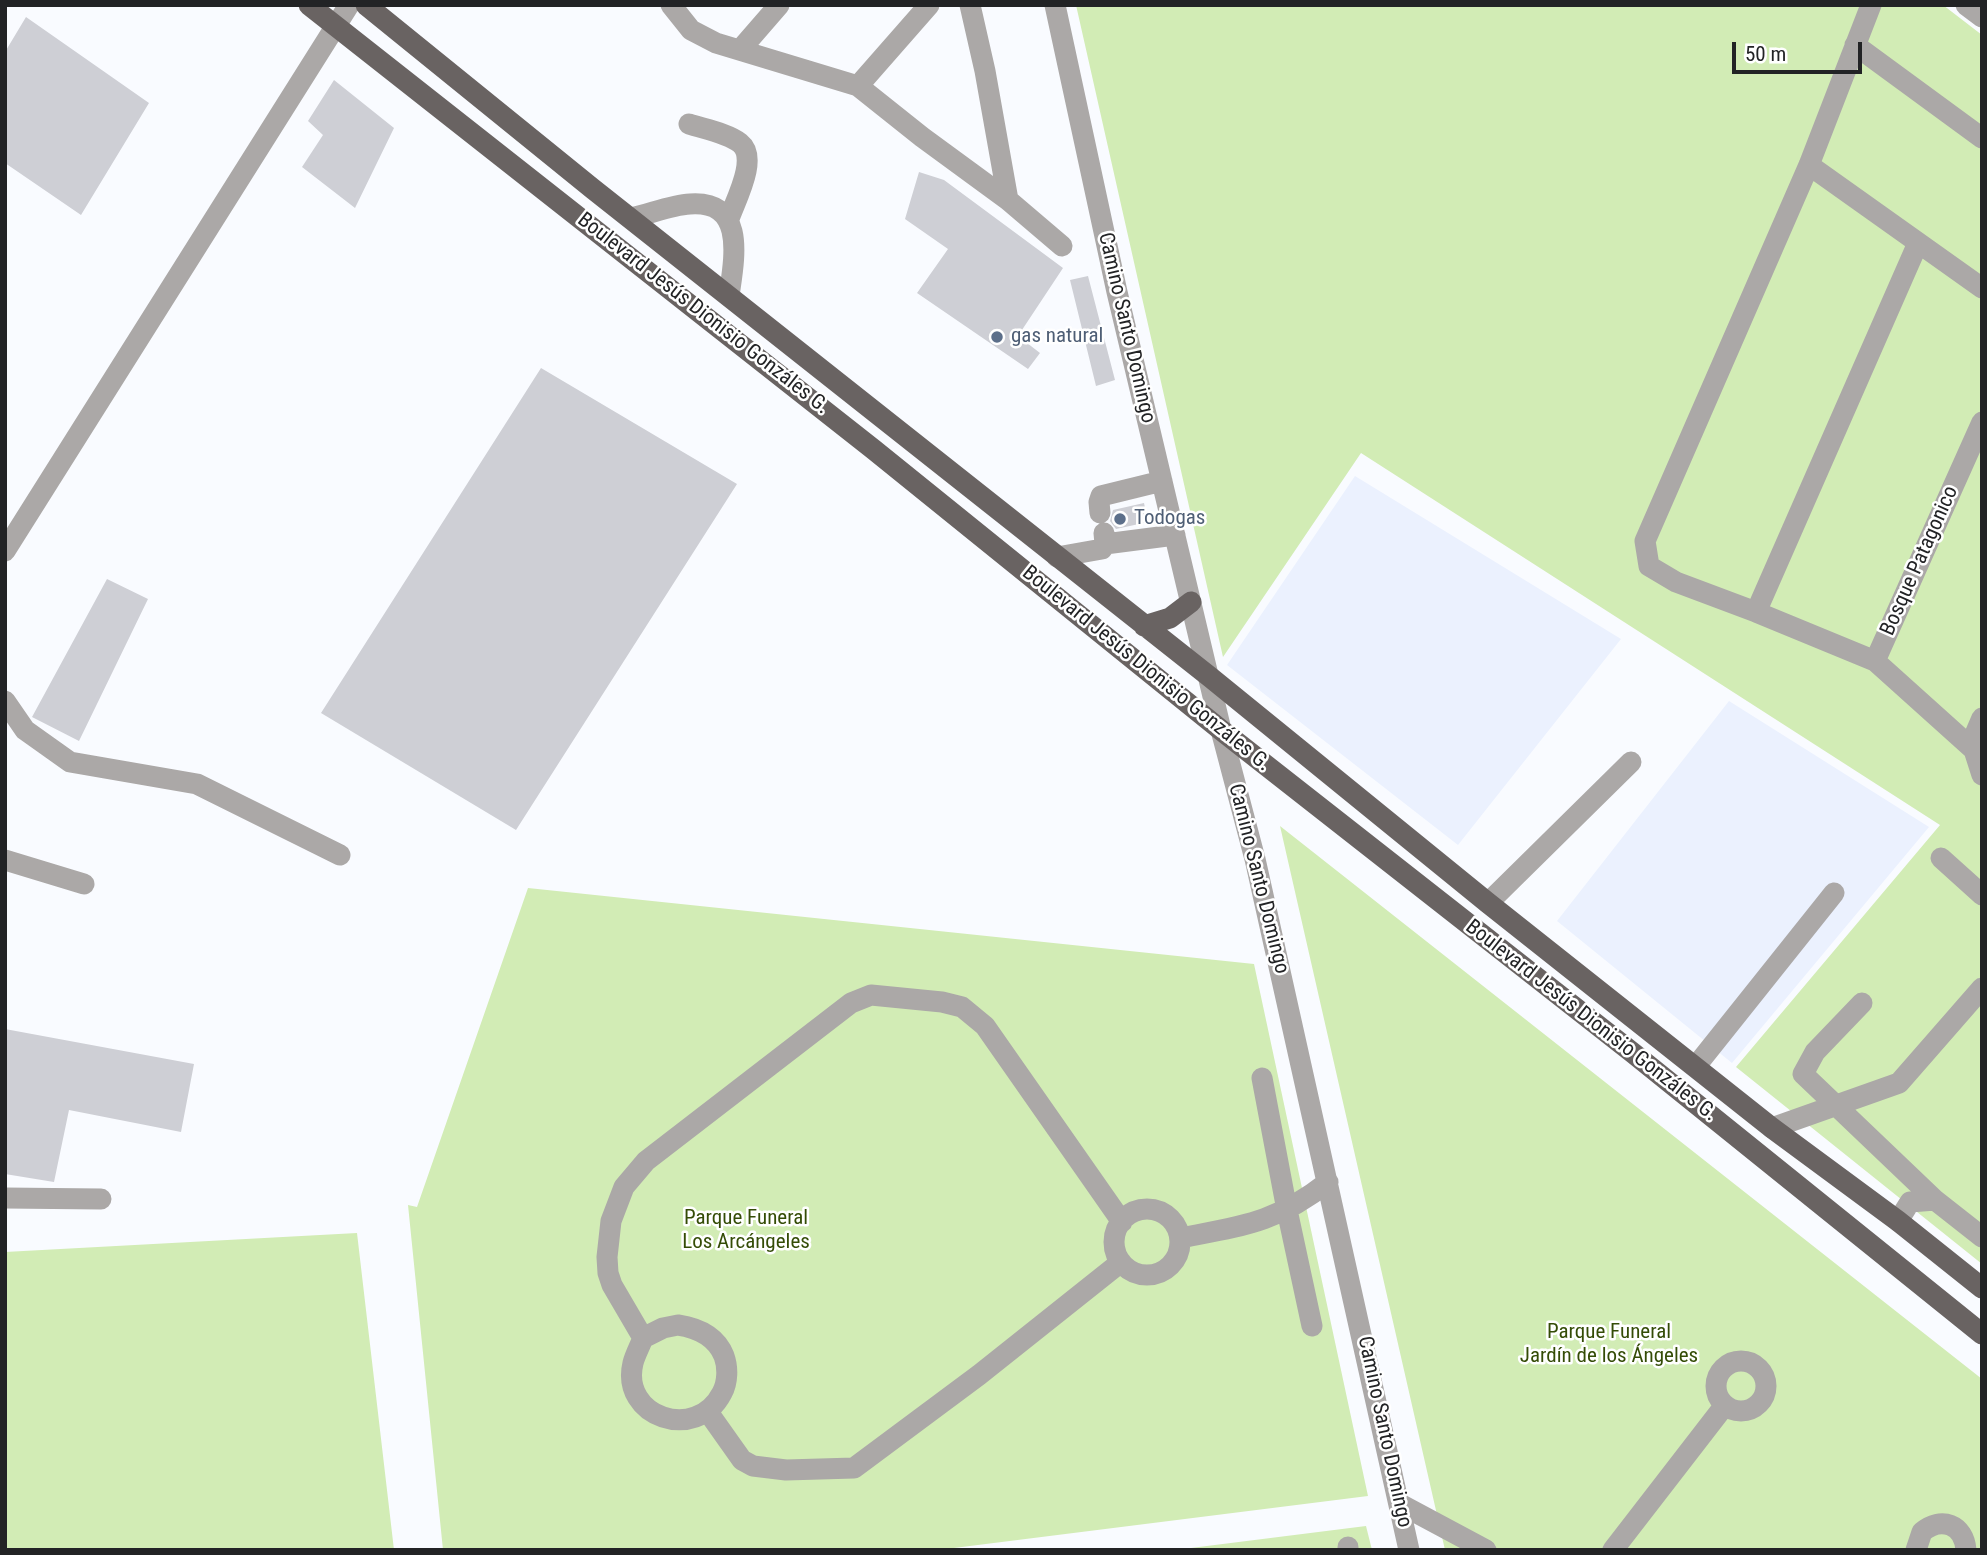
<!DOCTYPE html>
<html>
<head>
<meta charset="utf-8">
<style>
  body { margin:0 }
  #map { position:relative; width:1987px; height:1555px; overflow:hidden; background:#f9fbff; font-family:"Roboto Condensed",sans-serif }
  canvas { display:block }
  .frame { position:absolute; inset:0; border:7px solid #222325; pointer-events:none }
  .scale { position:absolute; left:1732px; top:42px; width:130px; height:32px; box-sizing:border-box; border:4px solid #222325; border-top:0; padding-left:9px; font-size:21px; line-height:24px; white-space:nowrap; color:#222325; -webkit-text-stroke:5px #fff; paint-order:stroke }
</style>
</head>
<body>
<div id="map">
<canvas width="1987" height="1555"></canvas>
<div class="frame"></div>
<div class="scale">50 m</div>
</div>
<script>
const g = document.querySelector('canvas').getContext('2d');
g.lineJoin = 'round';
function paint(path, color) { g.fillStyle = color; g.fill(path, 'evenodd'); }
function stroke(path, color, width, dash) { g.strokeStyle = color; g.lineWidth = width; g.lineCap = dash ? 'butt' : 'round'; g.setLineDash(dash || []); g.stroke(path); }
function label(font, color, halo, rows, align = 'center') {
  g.font = font + ' "Roboto Condensed",sans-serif'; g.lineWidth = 5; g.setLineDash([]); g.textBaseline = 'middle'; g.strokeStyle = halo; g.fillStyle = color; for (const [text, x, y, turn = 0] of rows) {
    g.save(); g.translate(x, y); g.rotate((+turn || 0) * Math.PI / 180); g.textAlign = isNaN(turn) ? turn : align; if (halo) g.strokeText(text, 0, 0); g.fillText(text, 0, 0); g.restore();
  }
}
paint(new Path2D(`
  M1355,476l266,163 -163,206 -231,-180z
  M1729,701l200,126 -197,236 -175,-142z`), '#ebf1fe');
paint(new Path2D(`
  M1076,5h867l39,30v1229l-246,-197 204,-242 -579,-372 -138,204z
  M1280,826l702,553v171h-537z
  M528,888l726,76 114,532 -430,54h-495l-35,-345 9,2z
  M357,1233l37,317h-389v-298z
  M1366,1526l6,24h-197z`), '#d2ecb5');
paint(new Path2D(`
  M26,17l123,86 -68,112 -76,-52v-111z
  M334,80l60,48 -39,80 -53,-41 21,-32 -15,-14z
  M919,172l25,8 119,88 -45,68 22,17 -12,16 -111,-76 31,-44 -43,-30z
  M1088,276l27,104 -19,6 -26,-106z
  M541,368l196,116 -221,346 -195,-117z
  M1144,503l4,19 -32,7 -6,-8 3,-11z
  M107,579l41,20 -69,142 -47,-24z
  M5,1029l189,35 -13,68 -112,-22 -15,72 -49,-8z`), '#cecfd5');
stroke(new Path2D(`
  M671,5l20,25 25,13 142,43 64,51 86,63 54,46
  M970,5l15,66 23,129
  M1055,5l62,287 104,438 34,129 154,691
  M1871,5l-62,160 -164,376 4,25 27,16 80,30 119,49 99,89 8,2
  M1966,5l16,12
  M1855,45l127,93
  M740,50l39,-45
  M858,86l71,-81
  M689,124c15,5 38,9 51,19 19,15 -5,58 -11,76
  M1809,165l173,123
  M631,218c19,-4 40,-13 59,-14 57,-4 44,56 39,92
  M1100,513l-1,-11 2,-6 61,-15
  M1105,544l70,-9
  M5,551l344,-546
  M1057,557l45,-8 3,-5 -1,-11
  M1756,612l162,-369
  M1875,661l107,-239
  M5,701l20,29 45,32 127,22 143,71
  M1970,746l12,-28
  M1974,750l8,25
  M1941,858l41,37
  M5,860l79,24
  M1488,903l143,-141
  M1862,1003l-47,49 -12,22 132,126
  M1696,1066l138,-173
  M1262,1078l25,132 25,116
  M1772,1128l127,-45 83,-95
  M5,1198l96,1
  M1114 1242a33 33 0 1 1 66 0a33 33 0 1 1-66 0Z
  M1898,1221l12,-19 25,-2 47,37
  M1180,1238c62,-12 96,-15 148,-56
  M678,1325c20,3 38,11 46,31 4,11 4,26 -2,37 -26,50 -102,24 -89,-30 2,-8 7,-17 10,-25l20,-10z
  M643,1338l-31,-53 -4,-12 -1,-16 4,-36 13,-34 22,-26 205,-158 20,-8 71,7 20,5 23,19 137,196
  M1716 1386a25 25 0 1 1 50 0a25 25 0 1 1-50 0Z
  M708,1412l34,48 11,6 33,4 68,-2 125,-93 142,-113
  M1400,1504l86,46
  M1348,1547v3
  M1613,1550l112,-145
  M1916,1550l6,-18c19,-16 42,-8 44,18`), '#aba8a7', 21);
stroke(new Path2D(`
  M309,5l564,444 348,281 412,323 349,281
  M366,5l227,184 617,488 278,226 284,225 126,93 84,67
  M1144,626l26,-8 21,-16`), '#696362', 21);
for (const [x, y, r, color] of [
  [997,337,7,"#5c6f8a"],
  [1120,519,7,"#5c6f8a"]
]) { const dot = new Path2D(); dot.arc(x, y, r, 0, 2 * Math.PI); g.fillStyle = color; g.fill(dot); stroke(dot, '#fff', 2.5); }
label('21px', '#222325', '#fff', [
  ["Boulevard Jesús Dionisio Gonzáles G.",703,314,38],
  ["Camino Santo Domingo",1126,328,77],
  ["Bosque Patagonico",1920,561,-66],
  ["Boulevard Jesús Dionisio Gonzáles G.",1146,669,39],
  ["Camino Santo Domingo",1258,879,76],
  ["Boulevard Jesús Dionisio Gonzáles G.",1591,1021,38],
  ["Camino Santo Domingo",1384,1432,78]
]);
label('21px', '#4e5e75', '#fff', [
  ["gas natural",1011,337],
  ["Todogas",1134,519]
], 'left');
label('21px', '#344c06', '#fff', [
  ["Parque Funeral",746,1219],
  ["Los Arcángeles",746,1243],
  ["Parque Funeral",1609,1333],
  ["Jardín de los Ángeles",1609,1357]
]);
</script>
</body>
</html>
